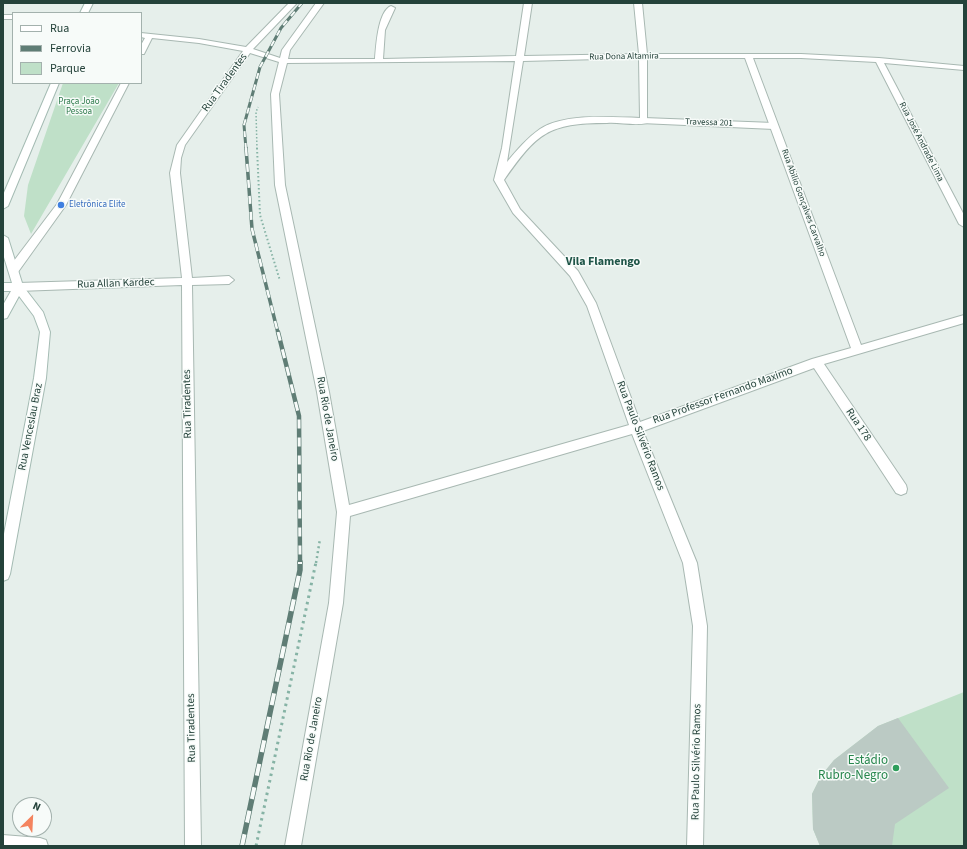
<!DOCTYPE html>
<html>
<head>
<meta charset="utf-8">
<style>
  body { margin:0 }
  #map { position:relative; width:967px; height:849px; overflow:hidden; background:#e6efeb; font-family:"Source Sans 3",sans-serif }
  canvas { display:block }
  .frame { position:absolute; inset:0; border:4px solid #24423a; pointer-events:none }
  .legend { position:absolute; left:12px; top:12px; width:130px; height:72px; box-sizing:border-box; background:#f7fbf9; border:1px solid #a3b1ad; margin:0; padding:5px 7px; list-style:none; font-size:12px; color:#24423a }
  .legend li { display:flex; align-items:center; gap:8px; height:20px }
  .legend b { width:20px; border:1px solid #a3b1ad }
  .north { position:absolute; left:12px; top:797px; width:40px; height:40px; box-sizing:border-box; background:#f7fbf9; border:1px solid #a3b1ad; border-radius:50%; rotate:24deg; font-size:11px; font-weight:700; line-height:16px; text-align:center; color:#24423a }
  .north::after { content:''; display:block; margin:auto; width:14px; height:18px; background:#f4845f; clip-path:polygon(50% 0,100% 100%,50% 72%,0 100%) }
</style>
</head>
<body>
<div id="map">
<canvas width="967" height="849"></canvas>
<div class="frame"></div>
<ul class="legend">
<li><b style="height:5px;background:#fff"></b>Rua</li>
<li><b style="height:5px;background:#5f7d75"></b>Ferrovia</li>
<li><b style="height:11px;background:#bfe0c8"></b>Parque</li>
</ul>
<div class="north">N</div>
</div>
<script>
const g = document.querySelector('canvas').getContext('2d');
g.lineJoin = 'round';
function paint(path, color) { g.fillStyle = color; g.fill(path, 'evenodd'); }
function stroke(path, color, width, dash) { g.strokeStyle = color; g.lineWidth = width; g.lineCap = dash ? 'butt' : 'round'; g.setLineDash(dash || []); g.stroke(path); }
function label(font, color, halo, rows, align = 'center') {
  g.font = font + ' "Source Sans 3",sans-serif'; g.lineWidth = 3; g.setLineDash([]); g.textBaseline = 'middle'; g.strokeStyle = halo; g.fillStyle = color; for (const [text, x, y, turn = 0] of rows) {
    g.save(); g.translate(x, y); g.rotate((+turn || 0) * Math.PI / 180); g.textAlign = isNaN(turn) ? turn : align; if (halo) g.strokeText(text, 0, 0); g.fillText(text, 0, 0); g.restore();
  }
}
paint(new Path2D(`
  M63,83h56l-88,151 -7,-18 4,-31z
  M964,692v154h-144l-7,-17 -1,-35 9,-18 13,-16 44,-34z`), '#bfe0c8');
paint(new Path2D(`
  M898,718l51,70 -54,36 -3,22h-72l-7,-17 -1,-35 9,-18 13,-16 44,-34z`), '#bbcac4');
const lane = new Path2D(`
  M644,118l130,5 4,3 -4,3 -133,-6v-4z`);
const street = new Path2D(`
  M289,3h8l-44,46 27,9 2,-8 34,-47h8l-34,47 -2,9h87c1,-13 3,-48 16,-53l4,2 -10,22 -2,29 133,-3 8,-53h8l-8,53 115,-2 -5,-51h8l5,51h154l78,4 85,8v4l-80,-7 80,152v12l-5,-3 -83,-162 -75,-4h-48l108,287 103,-30v8l-140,41 82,121 1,4 -1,4 -5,2 -5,-2 -82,-125 -171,63 54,132 10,63 -4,220h-16l6,-220 -10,-63 -51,-129 -282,82 -7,87 -42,243h-16l44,-243 8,-91 -20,-120 -42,-207 -4,-91 8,-32 -29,-9 -65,92 -4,13 -1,15 12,105 37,-2 5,4 -5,4 -37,1 9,561h-16l-3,-561 -164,6 -5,-4 5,-4 164,-5 -12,-105 7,-28 66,-94 -44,-8 -47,-5 -8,16h-3v-9l4,-7 -4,-1v-4l58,6 47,8zM639,58l1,60c-29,-1 -75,-5 -100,11 -13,9 -23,21 -33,33l16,-101zM647,58h98l106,290 -39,11 -172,63 -44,-119 -18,-32 -58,-62 -16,-29c33,-47 44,-57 103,-57 12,-1 28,3 40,0zM515,61l-13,87 -8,32 19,33 57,63 17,30 42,119 -280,80 -20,-113 -44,-207 -6,-91 8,-31z
  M3,15h10v4h-10z
  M121,83h8l-63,122 -48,67h-8l-1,-3 1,-3 47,-62z
  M3,835l37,3 6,2 2,6h-45z`);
const secondary = new Path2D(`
  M85,3h8l-5,10h-8z
  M51,83h8l-51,123 -5,3v-14z
  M3,235l5,3 15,48 20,26 7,20 -4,46 -36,196 -2,5 -5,2v-42l31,-161 6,-46 -6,-16 -15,-20 -12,22 -4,1v-14l8,-14h-8v-8h9l-9,-29z`);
stroke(lane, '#a8b8b2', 2);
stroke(street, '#a8b8b2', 2);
stroke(secondary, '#a4bbb3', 2);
stroke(new Path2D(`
  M257,149l-1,-37 2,-5`), '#86b3a5', 1.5, [1.5, 2]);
stroke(new Path2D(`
  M257,148l3,67 20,66`), '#86b3a5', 2, [1.5, 2.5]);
stroke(new Path2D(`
  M316,563l4,-24`), '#86b3a5', 2.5, [2, 3]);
stroke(new Path2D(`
  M256,846l60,-284`), '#86b3a5', 3, [2.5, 4]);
paint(lane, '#fff');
paint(street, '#fff');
paint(secondary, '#fff');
const railFar3 = new Path2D(`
  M246,149l-2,-24 16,-58 21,-39 21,-25`);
const railFar2 = new Path2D(`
  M246,148l6,81 26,104`);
const railFar1 = new Path2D(`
  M278,332l21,84 1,147`);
const rail = new Path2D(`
  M242,846l58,-276v-8`);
stroke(railFar3, '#5f7d75', 3);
stroke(railFar2, '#5f7d75', 3.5);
stroke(railFar1, '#5f7d75', 4.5);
stroke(rail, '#5f7d75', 5.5);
stroke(railFar3, '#f7fbf9', 2, [6]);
stroke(railFar2, '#f7fbf9', 2.5, [8]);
stroke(railFar1, '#f7fbf9', 3, [9]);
stroke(rail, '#f7fbf9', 4, [12]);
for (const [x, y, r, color] of [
  [61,205,4,"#3f7fe0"],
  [896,768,4,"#2e9e5b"]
]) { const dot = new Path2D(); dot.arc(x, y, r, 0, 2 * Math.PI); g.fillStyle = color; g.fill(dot); stroke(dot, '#f7fbf9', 1.5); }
label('9px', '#24423a', '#f7fbf9', [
  ["Rua Dona Altamira",624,57,-1],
  ["Travessa 201",709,123,2],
  ["Rua José Andrade Lima",921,142,63],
  ["Rua Abilio Gonçalves Carvalho",803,203,70]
]);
label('9px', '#2d7a4b', '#f7fbf9', [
  ["Praça João",79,102],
  ["Pessoa",79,112]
]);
label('9px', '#366cbe', '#f7fbf9', [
  ["Eletrônica Elite",69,205]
], 'left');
label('11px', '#24423a', '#f7fbf9', [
  ["Rua Tiradentes",225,83,-54],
  ["Rua Allan Kardec",116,284,-2],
  ["Rua Professor Fernando Maximo",723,396,-20],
  ["Rua Tiradentes",188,404,-91],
  ["Rua Rio de Janeiro",327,419,80],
  ["Rua 178",858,425,56],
  ["Rua Venceslau Braz",31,427,-79],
  ["Rua Paulo Silvério Ramos",640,436,69],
  ["Rua Tiradentes",192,728,-91],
  ["Rua Rio de Janeiro",312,739,-80],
  ["Rua Paulo Silvério Ramos",697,762,-89]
]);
label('bold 12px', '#1f5548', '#f7fbf9', [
  ["Vila Flamengo",603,262]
]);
label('13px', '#27864d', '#f7fbf9', [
  ["Estádio",888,761],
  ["Rubro-Negro",888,776]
], 'right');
</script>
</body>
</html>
